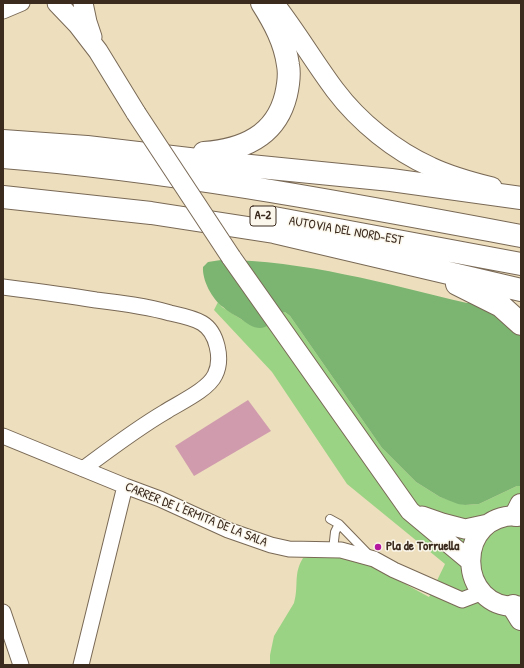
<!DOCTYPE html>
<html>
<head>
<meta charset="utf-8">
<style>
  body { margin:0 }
  #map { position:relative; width:524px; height:668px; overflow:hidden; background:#eddfbd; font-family:"Patrick Hand",sans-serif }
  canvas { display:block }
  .frame { position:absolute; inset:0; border:4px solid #3b2a1e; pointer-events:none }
</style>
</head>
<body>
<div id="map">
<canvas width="524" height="668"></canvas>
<div class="frame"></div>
</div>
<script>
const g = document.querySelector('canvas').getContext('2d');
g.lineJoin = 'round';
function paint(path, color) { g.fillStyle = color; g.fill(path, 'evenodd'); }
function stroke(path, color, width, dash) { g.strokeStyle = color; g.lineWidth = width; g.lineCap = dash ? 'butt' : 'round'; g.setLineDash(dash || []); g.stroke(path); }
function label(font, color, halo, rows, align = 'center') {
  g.font = font + ' "Patrick Hand",sans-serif'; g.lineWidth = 3; g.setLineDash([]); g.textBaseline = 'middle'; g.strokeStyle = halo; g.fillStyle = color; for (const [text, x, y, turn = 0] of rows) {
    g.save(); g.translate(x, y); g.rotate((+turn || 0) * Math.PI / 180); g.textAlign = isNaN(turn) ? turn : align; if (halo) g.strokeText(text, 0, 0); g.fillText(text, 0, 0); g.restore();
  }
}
paint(new Path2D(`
  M218,302l4,5 22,14 41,-9 5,4 92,132 34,34 24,15 25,8 14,-1 38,-18h4v179h-251v-10l4,-19 20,-33c5,-17 -1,-29 9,-45l23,-4 37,7 66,36 16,-33 -98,-80 -75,-112 -58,-62z`), '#9bd385');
paint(new Path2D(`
  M221,260c83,0 165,24 246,43h7l24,12 23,-6v177h-4l-38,18 -14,1 -7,-1 -18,-7 -24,-15 -34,-34 -92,-132 -5,-4c-13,3 -12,15 -25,16 -7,0 -14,-5 -19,-9 -6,-4 -13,-7 -18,-12 -11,-8 -21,-27 -20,-40l5,-5z`), '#7cb572');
paint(new Path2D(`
  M248,400l23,31 -77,45 -19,-30z`), '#d09cad');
const service = new Path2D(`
  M330,519l9,5 31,32
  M333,550l2,-18 4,-8`);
const minor = new Path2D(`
  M3,11l19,-8
  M3,287c31,4 62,8 93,13 25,3 50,6 74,13 9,2 24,5 32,10 15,9 21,36 13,52 -7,15 -36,28 -50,37 -29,17 -55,37 -82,57
  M3,436l122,50 35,13 68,31 43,15 18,4 52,1 33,9 20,11 68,30 21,-8
  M3,612l18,53
  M81,665l44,-179`);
const tertiary = new Path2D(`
  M57,3l21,22 20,26 38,62
  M83,3l4,19 5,15
  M274,3c22,28 40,59 61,87 24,32 60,61 96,77 19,9 41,15 61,20
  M231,257l179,254 60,50
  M422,516l20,7 23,6 23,-5
  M521,516c-68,-6 -66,97 0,90`);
const secondary = new Path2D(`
  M513,606l8,13`);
const motorway = new Path2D(`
  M3,141l84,6 153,18 151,15 130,18
  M204,153c39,-3 72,-17 82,-58 2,-9 4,-20 2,-30 -3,-23 -14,-43 -26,-62
  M3,157c175,14 346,47 518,79
  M3,197l148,16 123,19 247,58
  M274,218l247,46
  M457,284l44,22 20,18
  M516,515l5,-10`);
stroke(service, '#796956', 10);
stroke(minor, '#796956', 17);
stroke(tertiary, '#796956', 21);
stroke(secondary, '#796956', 24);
stroke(motorway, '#796956', 24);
stroke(service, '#fff', 8);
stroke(minor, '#fff', 15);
stroke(tertiary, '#fff', 19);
stroke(secondary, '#fff', 22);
stroke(motorway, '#fff', 22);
const tertiaryBridge = new Path2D(`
  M136,113l95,144`);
stroke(tertiaryBridge, '#796956', 21, []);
stroke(tertiaryBridge, '#fff', 19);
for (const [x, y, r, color] of [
  [378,547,4,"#b5179e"]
]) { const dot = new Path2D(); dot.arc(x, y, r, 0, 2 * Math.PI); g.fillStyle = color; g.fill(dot); stroke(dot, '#fbf7ec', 1.5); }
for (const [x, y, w] of [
  [263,216,26]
]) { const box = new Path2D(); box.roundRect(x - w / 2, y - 10, w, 20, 3); g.fillStyle = '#fbf7ec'; g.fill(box); stroke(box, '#3b2a1e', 1); }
label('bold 12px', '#3b2a1e', null, [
  ["A-2",263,216]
]);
label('13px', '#3b2a1e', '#fbf7ec', [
  ["AUTOVIA DEL NORD-EST",346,231,10],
  ["CARRER DE L'ERMITA DE LA SALA",196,515,22]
]);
label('bold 13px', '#3b2a1e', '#fbf7ec', [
  ["Pla de Torruella",386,547]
], 'left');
</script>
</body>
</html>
